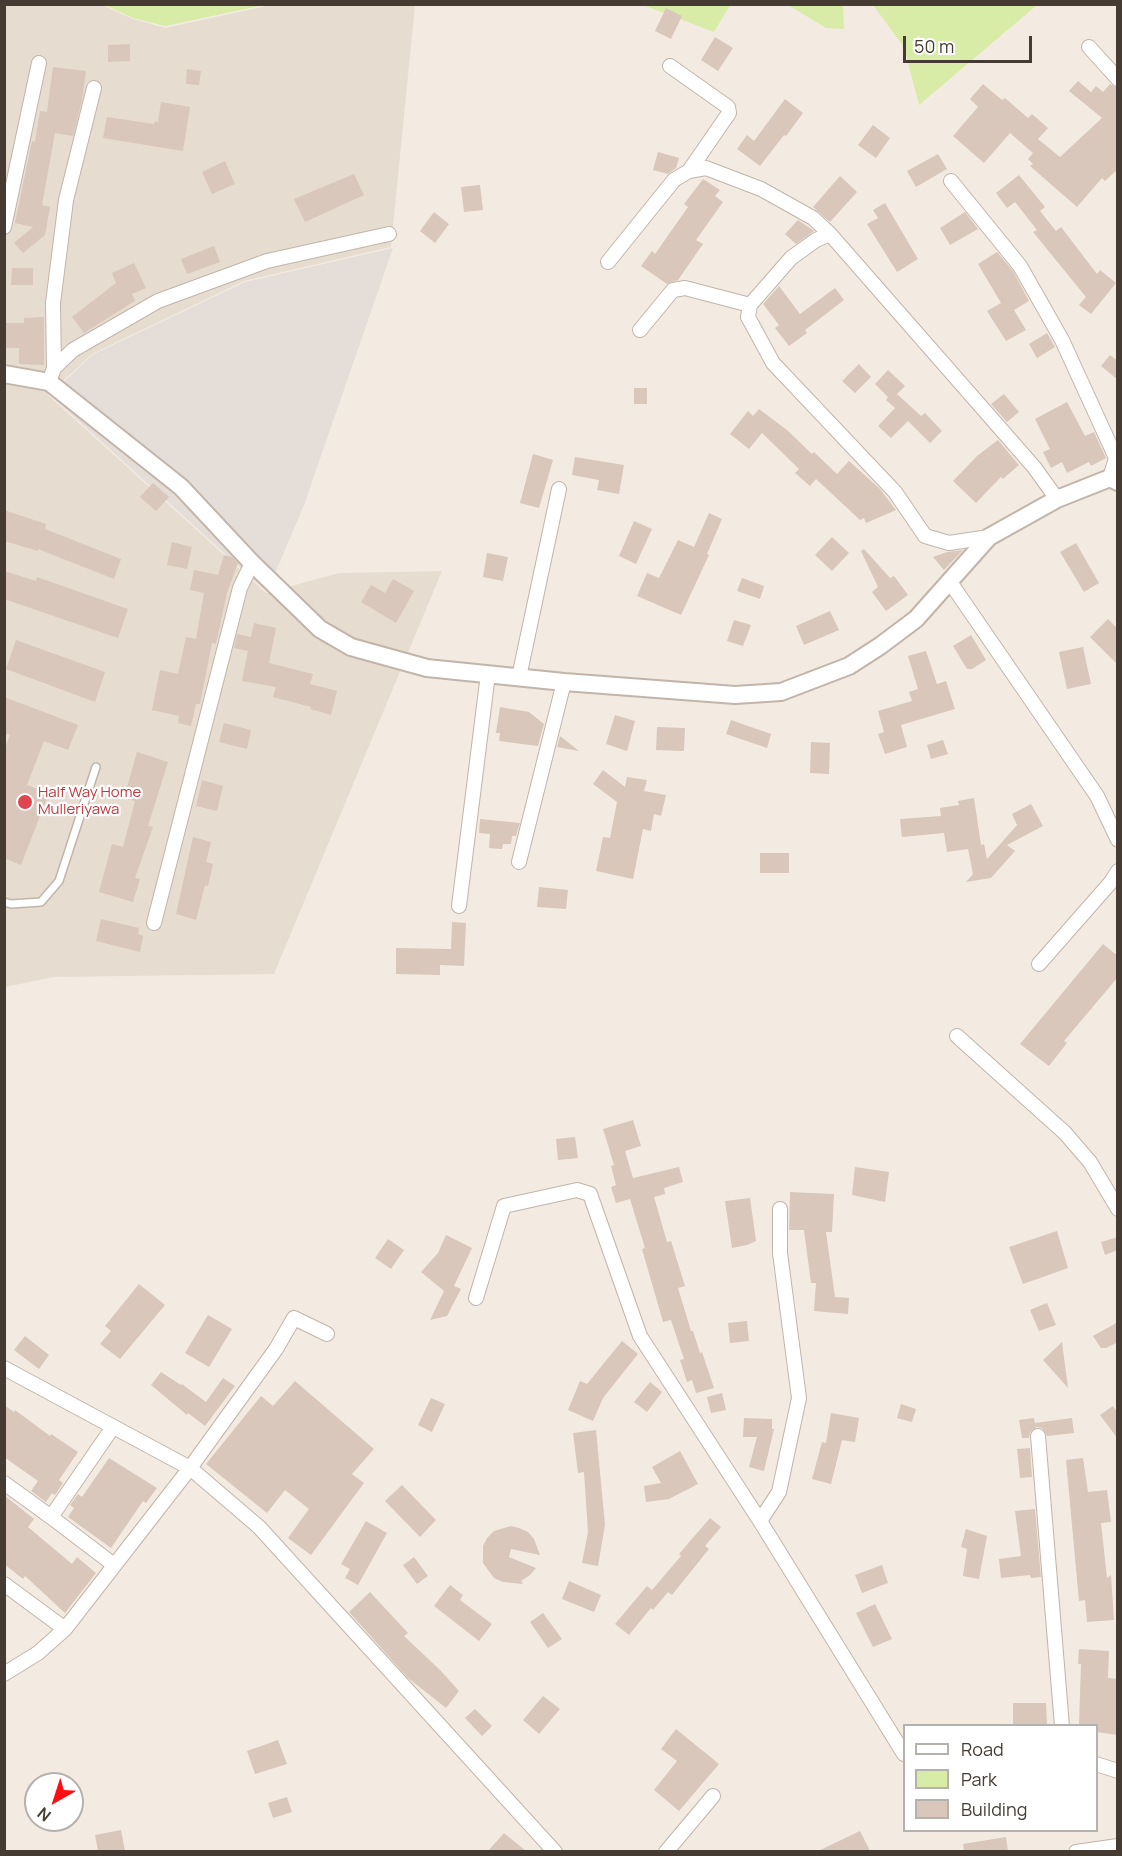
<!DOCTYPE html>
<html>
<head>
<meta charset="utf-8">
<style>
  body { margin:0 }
  #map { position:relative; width:1122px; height:1856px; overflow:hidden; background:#f3ebe2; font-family:Manrope,sans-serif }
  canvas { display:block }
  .frame { position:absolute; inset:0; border:6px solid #453b32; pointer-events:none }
  .legend { position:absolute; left:903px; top:1724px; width:195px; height:108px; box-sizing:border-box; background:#fff; border:2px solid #b5b1ad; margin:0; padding:8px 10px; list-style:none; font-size:18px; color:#453b32 }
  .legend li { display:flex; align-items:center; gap:12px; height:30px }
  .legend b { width:30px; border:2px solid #b5b1ad }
  .north { position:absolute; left:24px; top:1772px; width:60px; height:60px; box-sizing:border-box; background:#fff; border:2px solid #b5b1ad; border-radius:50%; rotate:219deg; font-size:16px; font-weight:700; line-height:24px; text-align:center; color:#453b32 }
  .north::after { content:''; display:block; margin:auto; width:21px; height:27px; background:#ff0d10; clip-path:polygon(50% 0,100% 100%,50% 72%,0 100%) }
  .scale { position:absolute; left:903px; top:36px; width:129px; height:27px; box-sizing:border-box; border:3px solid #453b32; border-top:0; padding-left:8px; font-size:18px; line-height:21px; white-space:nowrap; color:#453b32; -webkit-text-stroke:4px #fff; paint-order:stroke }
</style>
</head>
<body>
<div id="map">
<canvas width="1122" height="1856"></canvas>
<div class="frame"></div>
<ul class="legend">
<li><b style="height:8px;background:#fff"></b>Road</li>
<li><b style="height:16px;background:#d8eba7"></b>Park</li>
<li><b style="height:16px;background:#d8c7ba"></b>Building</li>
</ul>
<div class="north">N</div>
<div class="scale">50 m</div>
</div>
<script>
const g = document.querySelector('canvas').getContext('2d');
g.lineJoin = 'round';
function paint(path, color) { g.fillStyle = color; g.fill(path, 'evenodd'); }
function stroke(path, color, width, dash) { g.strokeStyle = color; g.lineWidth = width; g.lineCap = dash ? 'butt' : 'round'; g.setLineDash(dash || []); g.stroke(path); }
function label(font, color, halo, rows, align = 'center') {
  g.font = font + ' Manrope,sans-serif'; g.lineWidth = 4.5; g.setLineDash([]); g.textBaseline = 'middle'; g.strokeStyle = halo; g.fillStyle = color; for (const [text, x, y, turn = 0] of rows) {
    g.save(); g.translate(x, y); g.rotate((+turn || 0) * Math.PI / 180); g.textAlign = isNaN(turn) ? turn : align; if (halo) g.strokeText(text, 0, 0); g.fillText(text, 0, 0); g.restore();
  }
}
paint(new Path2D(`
  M5,5h97l31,14 32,9 106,-23h144l-24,242 -147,34 -152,73 -44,41 218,198 73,-20 103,-2 -168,403 -220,3 -49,10z`), '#e7dcd0');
paint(new Path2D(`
  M393,248l-89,257 -37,87 -217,-197 42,-40 153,-73z`), '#e4ddd8');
paint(new Path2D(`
  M105,5h159l-99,21 -32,-8z
  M643,5h87l-16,27z
  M788,5h55l1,24 -18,-1z
  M873,5h164l-118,100 -15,-58z`), '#d8eba7');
paint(new Path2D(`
  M666,8l16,8 -11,23 -16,-8z
  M715,37l18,11 -15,23 -17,-11z
  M130,44v17l-22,1v-17z
  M53,67l33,4 -4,29 -9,36 -18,-3 -13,72 8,2 -5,28 -22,18 -9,-10 19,-16 -18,-4 17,-82 3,1 5,-31 7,1z
  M187,69l14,2 -2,14 -13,-1z
  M1078,81l13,11 5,-6 7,6 7,-8 8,4v81l-13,12 -3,-3 -25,29 -47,-41 3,-2 -5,-5 5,-6 -23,-20 -26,30 -31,-27 25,-29 -8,-8 13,-15 19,16 3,-2 23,20 4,-4 16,14 -10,11 22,18 42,-39 -33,-27z
  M785,99l18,14 -17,23 -2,-1 -24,31 -23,-17 10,-14 7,6z
  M161,102l29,5 -7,44 -80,-13 4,-21 47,7 1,-3 3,1z
  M873,125l17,13 -14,20 -18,-13z
  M658,152l21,6 -3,10 -8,6 -15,-4z
  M938,154l9,15 -31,18 -9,-16z
  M225,161l10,23 -23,10 -10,-22z
  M354,174l10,21 -59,27 -11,-23z
  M1019,175l26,32 -5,4 16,20 5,-4 36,47 3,-4 16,13 -25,31 -12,-9 7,-8 -53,-65 4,-2 -22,-28 -8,6 -11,-15z
  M840,176l17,16 -27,30 -17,-15z
  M703,179l17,11 -5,6 8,6 -27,38 7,4 -25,36 -11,4 -26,-18 11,-15 3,3 33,-47 -4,-3z
  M480,185l3,25 -19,2 -3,-25z
  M885,203l33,56 -21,13 -30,-48 11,-6 -5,-8z
  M434,212l15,12 -14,19 -15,-12z
  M965,212l13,17 -28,16 -10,-17z
  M798,220l16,11 -18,13 -11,-10z
  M214,246l6,16 -33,12 -6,-15z
  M997,252l16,19 16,30 -15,9 12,20 -20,11 -19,-30 14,-8 -23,-39z
  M134,263l12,25 -14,6 3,7 -51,32 -12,-16 44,-34 -4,-10z
  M12,268h21v17h-22z
  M779,286l21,28 35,-26 9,12 -39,30 2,3 -18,13 -14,-18 4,-3 -16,-21z
  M44,317v48l-25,-1v-16h-15v-25h20v-5z
  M1047,333l8,14 -18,11 -8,-14z
  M1110,355l8,6v19l-17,-14z
  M859,364l12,13 -16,16 -13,-12z
  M888,370l17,16 -8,8 24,22 4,-3 17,18 -12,12 -22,-22 -17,17 -13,-12 17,-18 -9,-8 2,-3 -13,-13z
  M634,388h13v16h-13z
  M1004,394l15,18 -12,10 -16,-18z
  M1067,402l18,34 9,-4 12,26 -15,8 -2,-4 -22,11 -5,-11 -11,6 -8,-16 7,-3 -15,-30z
  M759,409l28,21 25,24 2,-2 23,22 12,-13 31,28 16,21 -30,13 -2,-5 -4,2 -44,-41 -6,7 -15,-13 4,-4 -37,-36 -13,16 -19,-15 18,-23 5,5z
  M998,440l21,25 -16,14 -2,-2 -25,26 -23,-22 24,-25z
  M533,454l20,6 -14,48 -19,-5z
  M575,457l49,8 -5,29 -22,-4 2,-10 -27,-5z
  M153,483l16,14 -13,14 -16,-14z
  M4,510l42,14 -1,5 76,30 -7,20 -76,-30v2l-34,-10z
  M709,513l13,6 -15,35 2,1 -28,60 -44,-19 10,-23 12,5 19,-38 16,7z
  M634,521l18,8 -16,35 -17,-8z
  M832,537l17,16 -17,18 -17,-16z
  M172,542l20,5 -5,22 -20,-4z
  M1076,543l23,40 -15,9 -24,-40z
  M864,549l26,29 4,-2 14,19 -22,16 -14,-19 6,-5 -17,-36z
  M963,550l-19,20 -11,-13 14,-5z
  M487,553l21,4 -5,24 -20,-4z
  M224,555l8,2 6,6 -11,30 -11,51 -4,-1 -12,61h-4l-5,22 -13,-3 1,-7 -27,-6 8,-40 18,4 8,-37 10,2 8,-46 -14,-3 4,-20 24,5z
  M4,571l32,10 1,-4 91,32 -10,29 -114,-39z
  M742,578l22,8 -4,13 -23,-8z
  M393,579l21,12 -18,32 -35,-21 10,-17 14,8z
  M830,611l9,19 -35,15 -8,-19z
  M1108,619l10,10v36l-28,-28z
  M734,620l17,5 -8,21 -16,-5z
  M254,623l22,5 -7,35 44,11 -3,10 27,7 -6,24 -21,-6 1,-2 -38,-10 3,-10 -34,-6 6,-30 -14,-3 3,-14 14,3z
  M971,635l15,25 -14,9h-5l-14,-23z
  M16,640l89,32 -10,30 -89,-33z
  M1083,647l8,37 -24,5 -8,-37z
  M926,651l11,33 9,-3 9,28 -54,16 6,22 -22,7 -7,-20 6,-2 -6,-21 34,-10 -3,-9 9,-3 -10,-33z
  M4,697l74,28 -10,25 -24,-9 -17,44 22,8 -28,72 -17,-7v-107l6,-16 -6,-2z
  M500,707l29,5 15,12 -6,22 -39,-5 1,-8h-4z
  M615,715l20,6 -8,30 -21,-7z
  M731,720l40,14 -4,14 -41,-14z
  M224,723l27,7 -4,19 -28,-7z
  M657,727l28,1 -1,23 -28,-1z
  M560,736l19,15 -22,-4z
  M943,740l5,14 -17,5 -4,-14z
  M811,742l19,1 -1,31 -19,-1z
  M137,752l31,10 -20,64 5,1 -18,51 5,1 -7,23 -34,-10 13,-48 11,3 12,-46 -11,-3z
  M603,770l22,17 2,-10 20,3 -3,11 22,4 -5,21 -7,-2 -3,17 -8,-2 -10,50 -37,-8 7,-34 7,1 7,-36 -24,-18z
  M202,780l21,6 -6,25 -21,-5z
  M974,798l7,47 3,-1 3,15 30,-34 -5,-11 19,-10 12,22 -36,19 8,6 -24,27 -25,4 7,-8 -5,-25 -21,3 -3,-19 -42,4 -2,-18 41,-3 -1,-8 19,-3 -1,-4z
  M480,819l40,4 -4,13h-4l-1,8h-8l-1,5 -13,-1 1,-14 -11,-1z
  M193,837l18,5 -5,20 7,2 -5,22 -3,-1 -9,35 -20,-6z
  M760,853h29v20h-29z
  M539,887l29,3 -2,19 -29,-2z
  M101,919l38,9 -1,6 5,2 -3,16 -44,-11z
  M452,922l14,1 -2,43 -24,-1v10l-44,-1v-26l55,1z
  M1103,944l15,12v21l-54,64 3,2 -18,23 -29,-22z
  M633,1120l8,26 -16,5 8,27 46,-11 4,15 -19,6 1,6 -11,3 13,45 4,-1 14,45 -7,2 13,43h2l7,22 2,-1 12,36 -18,5 -4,-13 -5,2 -7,-22 4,-1 -13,-39 -8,2 -21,-73 3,-1 -15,-49 -14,4 -5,-16 5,-2 -5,-19 3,-1 -11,-36z
  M575,1137l3,21 -20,2 -2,-21z
  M855,1167l34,5 -4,30 -33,-7z
  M790,1192l44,2 -2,38h-6l9,65 14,1 -1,16 -34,-3 2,-28h-5l-7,-53h-15z
  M750,1198l6,43 -9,4 -15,3 -7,-47z
  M1057,1231l11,37 -45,16 -14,-37z
  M446,1235l26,13 -18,38 7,3 -14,27 -17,4 14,-29 -23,-19 17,-19z
  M1118,1237v13l-13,5 -4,-13z
  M388,1239l16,11 -13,19 -16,-11z
  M139,1284l26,21 -45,54 -20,-15 11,-13 -6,-5z
  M1047,1303l9,22 -17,6 -9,-21z
  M208,1315l24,14 -23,38 -24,-14z
  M747,1321l2,20 -19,2 -2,-20z
  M1118,1322v20l-12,6h-5l-8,-12z
  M25,1336l24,19 -10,14 -25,-19z
  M622,1341l16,13 -35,44 -10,23 -25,-11 12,-29 7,3z
  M1062,1342l6,46 -25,-28z
  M161,1372l20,13 1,-1 24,18 17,-24 12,8 -30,40 -17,-13 -1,2 -36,-30z
  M295,1381l79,68 -22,25 12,9 -53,72 -23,-17 21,-29 -24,-19 -18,23 -61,-49 55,-68 12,10z
  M650,1382l12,10 -15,20 -13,-10z
  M722,1393l4,17 -15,3 -4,-16z
  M431,1398l14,6 -13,28 -14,-7z
  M901,1404l15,5 -4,13 -15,-4z
  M4,1405l10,7 1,-2 35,26 1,-2 27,18 -19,28 4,3 -8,12 -3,-2 -6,9 -15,-11 7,-10 -34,-24z
  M1113,1406l5,7v26l-18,-24z
  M831,1413l28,5 -4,24 -13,-2 -11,44 -19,-5 10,-37 4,1z
  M744,1418l28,1v10h2l-10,42 -15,-4 8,-30h-14z
  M1034,1418l1,5 37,-5 2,15 -27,3 -5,-8 -5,-1 -7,5 -1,6h-7l-3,-18z
  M596,1430l9,95 -7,41 -16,-3 6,-31 -4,-60 -6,1 -5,-40z
  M1030,1448l2,29 -12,1 -3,-29z
  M680,1451l18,33 -29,15 -23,3 -2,-16 17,-3 -9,-16z
  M109,1458l48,30 -11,15 -3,-2 -32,47 -43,-31 6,-9 -4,-3 8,-11 4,3z
  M1083,1458l5,34 19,-2 4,32 -10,1 6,55 4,-3 3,45 -27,2 -2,-22 -6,1 -13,-141z
  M402,1485l34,35 -16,17 -35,-36z
  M4,1495l30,24 -6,8 44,37 5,-7 19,16 -31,40 -40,-37 -2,3 -19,-15z
  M1035,1509l6,68 -10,1 -1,-3 -29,3 -2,-19 22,-3 -6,-45z
  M710,1518l11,9 -16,19 4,3 -37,46 -4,-3 -15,18 -2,-2 -22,27 -14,-11 32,-38 5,4 29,-34 -2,-2z
  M366,1521l21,12 -29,52 -13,-7 5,-9 -9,-5z
  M511,1526l8,2 9,4 6,7 6,16 -29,-6 -2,8 27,11 -6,7 -9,6 2,3 -20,-2 -9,-4 -11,-15v-17l4,-8 7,-7z
  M966,1529l21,7 -8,43 -16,-3 4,-27 -6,-2z
  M414,1557l14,19 -11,8 -14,-19z
  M882,1565l6,18 -26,10 -7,-18z
  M569,1581l32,14 -7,17 -32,-13z
  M450,1585l13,10 -3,5 32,24 -13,17 -45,-35z
  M370,1592l38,41 -4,3 36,34 19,21 -13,17 -38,-30 -59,-66z
  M875,1604l17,35 -19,8 -17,-34z
  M543,1613l19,26 -14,9 -18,-26z
  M1079,1649l30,2 -1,27 10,1v56l-22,-3v-7h-17l2,-61h-3z
  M543,1696l17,13 -21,25 -16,-14z
  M1013,1703h33l1,21h-34z
  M475,1709l17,17 -10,10 -17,-18z
  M676,1729l43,35 -40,47 -25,-21 23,-29 -16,-12z
  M278,1740l9,24 -32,10 -8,-23z
  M287,1797l5,15 -19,6 -5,-15z
  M121,1830l4,21h-27l-3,-16z
  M860,1831l10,20h-52z
  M504,1833l22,18h-38z
  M1006,1837l2,14h-44l-1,-7z`), '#d8c7ba');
const service = new Path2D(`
  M4,902l7,2 30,-2 18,-21 37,-114`);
const minor = new Path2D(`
  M1089,47l29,32
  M670,66l58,41 1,6 -40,58
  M951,181l69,85 42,74 54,118 -6,20
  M4,227l35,-164
  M830,234l-14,6 -25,18 -41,47 -2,12 25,46 122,129 30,44 24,7 40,-6
  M608,262l66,-82 15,-9 17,-3 55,21 52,29 17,16 204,233 23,32
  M640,330l33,-40 12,-2 65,17
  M54,368l-1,-65 13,-103 28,-112
  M49,382l5,-14 19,-18 85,-49 109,-40 122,-27
  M950,582l147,214 21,44
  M519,677l40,-188
  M519,862l45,-180
  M459,906l29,-232
  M154,923l86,-335 12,-25
  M1039,964l72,-82 7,-11
  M957,1036l108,97 25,29 28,47
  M476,1298l28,-92 73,-16 13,4 50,142 120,185 144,233
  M327,1334l-33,-16 -18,31 -86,119 69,59 296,325
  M4,1368l186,100 -125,161 -27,24 -34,21
  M1038,1436l24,290
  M4,1483l47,34 62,-90
  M51,1517l63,48
  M760,1521l19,-29 20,-94 -19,-145v-44
  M4,1584l61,45
  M1096,1764l22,7
  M666,1852l47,-56
  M1076,1852l42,-6`);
const tertiary = new Path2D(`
  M4,374l45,8 132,105 71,76 68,66 31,18 76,21 137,14 171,13 46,-3 68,-26 31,-20 36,-27 73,-82 68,-38 53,-21 8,4`);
stroke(service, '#c2b4a8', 10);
stroke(minor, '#c2b4a8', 16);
stroke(tertiary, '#c2b4a8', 20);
stroke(service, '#fff', 7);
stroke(minor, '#fff', 14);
stroke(tertiary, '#fff', 16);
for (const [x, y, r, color] of [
  [25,802,8,"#e0444e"]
]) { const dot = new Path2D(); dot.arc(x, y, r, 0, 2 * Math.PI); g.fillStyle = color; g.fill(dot); stroke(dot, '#fff', 2); }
label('15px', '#be3a42', '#fff', [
  ["Half Way Home",38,793],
  ["Mulleriyawa",38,810]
], 'left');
</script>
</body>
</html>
